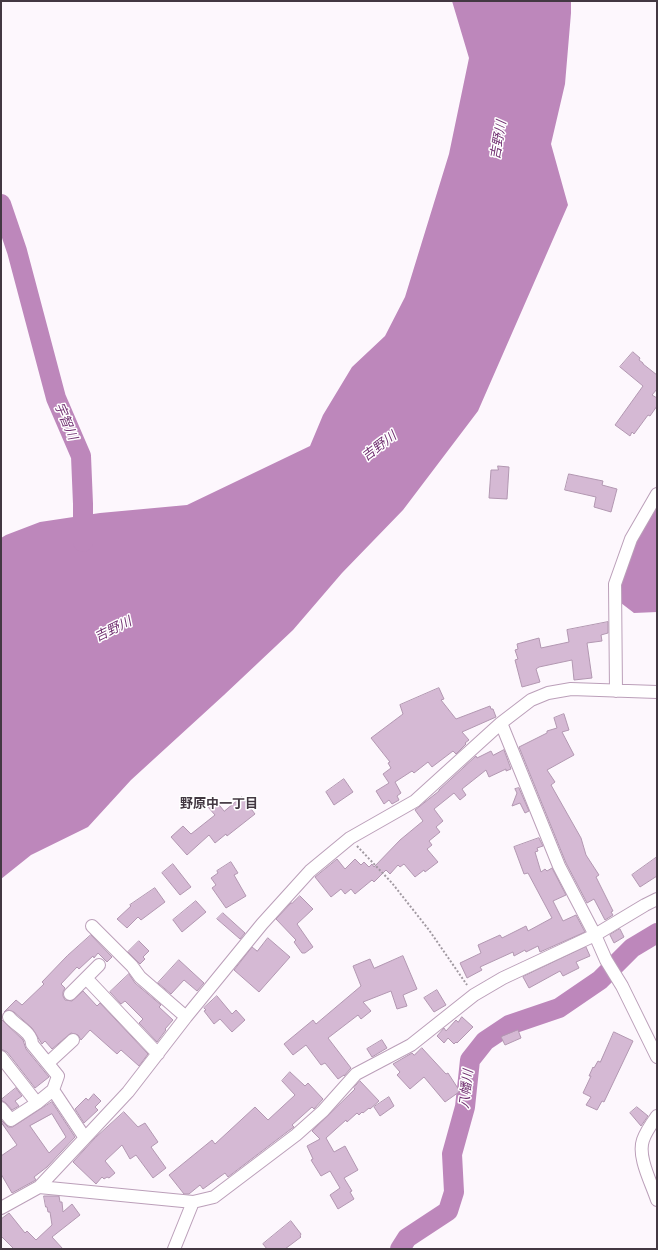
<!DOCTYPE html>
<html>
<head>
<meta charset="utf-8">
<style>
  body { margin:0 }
  #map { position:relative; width:658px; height:1250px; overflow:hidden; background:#fdf7fd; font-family:Barlow,sans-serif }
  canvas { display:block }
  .frame { position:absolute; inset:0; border:2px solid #433842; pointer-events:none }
</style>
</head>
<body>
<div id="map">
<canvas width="658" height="1250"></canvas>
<div class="frame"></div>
</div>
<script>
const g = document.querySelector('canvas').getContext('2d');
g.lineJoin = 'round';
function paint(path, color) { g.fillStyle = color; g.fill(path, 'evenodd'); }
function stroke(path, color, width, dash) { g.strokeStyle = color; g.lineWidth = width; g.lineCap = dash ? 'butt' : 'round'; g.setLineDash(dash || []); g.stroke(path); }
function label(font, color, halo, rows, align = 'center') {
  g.font = font + ' Barlow,"Noto Sans JP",sans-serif'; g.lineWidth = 3; g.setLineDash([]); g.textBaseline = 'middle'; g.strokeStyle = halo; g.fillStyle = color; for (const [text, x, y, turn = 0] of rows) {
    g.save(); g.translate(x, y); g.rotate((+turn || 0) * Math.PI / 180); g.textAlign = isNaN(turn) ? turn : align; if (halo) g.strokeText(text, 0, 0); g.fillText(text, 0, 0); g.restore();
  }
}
paint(new Path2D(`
  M452,1h119v12l-6,71 -14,60 17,61 -90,206 -75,99 -61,63 -49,57 -69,65 -93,85 -43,47 -57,28 -30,24v-341l5,-3 34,-13 60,-9 87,-8 123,-59 13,-31 29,-48 33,-31 20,-39 44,-143 20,-96z
  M657,505v107l-23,1 -13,-10 -2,-11 7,-24 13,-32z`), '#bd87bb');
stroke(new Path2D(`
  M1,204l16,47 39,147 25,58 2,48v38
  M400,1249l7,-11 41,-27 6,-19 -2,-38 13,-47 5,-47 15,-19 24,-16 50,-17 41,-28 32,-32 25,-15`), '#bd87bb', 20);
const building = new Path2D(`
  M633,352l7,6 -1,2 4,3v1l14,11v14l-5,6 5,3v8l-7,10 -2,-1 -14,19 -2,-2 -2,4 -15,-11 28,-39 -23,-19z
  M498,466l11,1 -2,32 -18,-1 2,-28h7z
  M569,474l34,7 -1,4 15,4 -6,23 -17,-5 2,-10 -31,-7z
  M608,622v11l-7,2 1,6 -15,2 5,35 -18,2 -2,-20 -33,7 -3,2 4,13 -18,5 -7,-27 3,-1 -3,-9 3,-1 -1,-5 22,-6 2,10 28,-6 -2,-12z
  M439,688l5,11 -3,1 15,19 34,-13 1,3h2l3,8 -34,15 7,8 -4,3 1,1 -10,10 -3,-3 -21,16 -4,-5 -14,11 -2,-2 -17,11 6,11 -4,3 2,4 -7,4 -3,-4 -5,4 -8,-13 13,-8 -6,-9 8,-6 -3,-5 2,-1 -19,-24 32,-24 -3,-9z
  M564,714l5,16 -7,2 12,23 -27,15 8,12 -4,3 30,53 5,17 13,20 -3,2 17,34 -2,1 2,3 -8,5 -11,-21 -7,4 -21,-40 -47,-116 28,-14v-2l10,-3 -3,-10z
  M504,750l7,19 -5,2v-2l-17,8 -3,-7 -24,19 4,6 -6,5 -6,-7 -20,16 9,12 -7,6 4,5 -11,9 3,4 -5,4 11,13 -13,10 -1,-2 -9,7 -11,-13 -4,3 -2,-2 -8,9 -4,-4 -12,12 -2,-2 -17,14 -4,-5 -6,5 -4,-5 -10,8 -16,-20 22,-18 8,10 10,-10 6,6 3,-3 5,5 3,-3 2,3 26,-27 23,-19 -8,-11 24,-19v-1l37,-34 1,2 14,-7 2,4z
  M344,779l9,13 -19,13 -8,-13z
  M519,788l10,23 -4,2 -5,-10 -8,3 5,-13 -2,-4z
  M242,797l13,17 -28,22 -1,-2 -11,9 -6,-8 -22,20 -16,-18 12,-11 8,8 24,-19 -7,-8 8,-6 8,10z
  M539,838l4,8 -6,2 1,3 -3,1 6,20 4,-3 2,2 5,-3 14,27 -13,6 10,20 13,-6 9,17 -45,20 -2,-6 -12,6 -1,-2 -11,6 -1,-4 -33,15 2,3 -15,8 -7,-15 21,-10 -3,-8 22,-10 2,3 24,-12 2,5 24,-13 -24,-45 -4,1 -10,-27z
  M657,857v19l-17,11 -8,-12z
  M231,862l7,11 -4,2 12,21 -20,12 -14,-20 4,-3 -5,-7 7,-5 -1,-2z
  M173,864l18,23 -11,8 -18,-22z
  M155,888l10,14 -24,18 -3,-3 -11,11 -10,-9 14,-13 -1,-1z
  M300,896l13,13 -16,15 16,23 -8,6h-3l-8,-11 2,-2 -20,-21 15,-16h1z
  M196,901l10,11 -24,20 -9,-12z
  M223,913l22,20 -5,6 -23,-20z
  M620,929l4,8 -10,6 -4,-8z
  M91,935l21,22 -5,5 -9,-9 -4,5 -1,-2 -14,13 -2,-2 -16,17 4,4 -2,4v4l2,4 7,1 11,-10 14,15 3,-3 48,51 -9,12 -18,-16 -4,4 -27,-24 -9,10 -3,-5 -7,-2 -19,16 -7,-8 -3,3 -10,-16 -18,-16 -6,-2 -4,2 12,-12 6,5 22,-21 -2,-2 25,-26z
  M268,938l22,19 -31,35 -25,-22 18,-23 5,4z
  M139,941l10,10 -6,6 2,2 -5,5 -12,-12z
  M586,947l4,9 -14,6 3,6 -16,8 -3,-5 -31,17 -6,-11z
  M403,956l14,33 -14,6 4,11 -10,3 -6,-18 -28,11 8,9 -10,8 -3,-4 -30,23 23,30 -7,8v-1l-6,4 -13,-16 -4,2 -15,-20 -13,10 -9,-11 29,-24 3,4 45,-38 -8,-20 17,-7 4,9z
  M179,960l25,23 -7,8 -13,-11 -13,14 -13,-11z
  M129,974l6,9 26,22 -2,2 14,13 -8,9 1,1 -9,12 -18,-19 4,-4 -18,-18 -4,3 -11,-12z
  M437,990l9,15 -12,7 -10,-14z
  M217,996l15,18 4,-4 9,10 -13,12 -12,-13 -6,5 -10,-13 2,-1 -2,-2z
  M462,1017l11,10 -16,16 -1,-1 -2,2 -6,-6 -4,5 -7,-7 7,-8 2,3 10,-11 2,2z
  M2,1020l21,20 3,9 23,28 -14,11 -28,-36 -6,-3v-28z
  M518,1030l3,8 -16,7 -4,-8z
  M614,1032l19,9 -29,61 -2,-1 -5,9 -11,-5 5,-8 -8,-4 8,-17h-2l4,-9 1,1 4,-7 2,1z
  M382,1040l5,8 -15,9 -5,-8z
  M422,1048l24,26 2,-1 11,17v2l-14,10 -21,-25 -14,12 -13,-14 3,-3 -7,-8 19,-11 2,2z
  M290,1072l15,14 3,-3 15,16 -9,10 -2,-2 -20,18 2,2 -3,2 -63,48 -3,-4 -22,16 -3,-4 -11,9h-5l-15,-19 43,-35 3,4 40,-37 13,13 27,-25 -13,-14z
  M360,1081l19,20 -9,8 -1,-1 -6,5 -1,-1 -3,3 -2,-2 -10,9 -1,-2 -20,18 8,14 11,-6 13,24 -14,8 8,13 -2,1 4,7 -16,10 -8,-14 10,-7 -10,-17 -9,5 -10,-16 2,-1 -6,-13 13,-7 -8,-8 43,-42 -1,-1z
  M16,1088l6,8 -7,5 4,5 -7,4 -6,-7 -5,-3z
  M94,1094l7,7 -6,6 3,3 -14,13 -9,-14 11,-11 2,2z
  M389,1097l5,9 -14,10 -6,-9z
  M52,1102l23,35 -28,30 -13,10 2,3 -2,1 -22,12 -11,-19v-18l16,-11 -16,-23v-2l7,7h4zM52,1114l14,23 -17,16 -19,-27z
  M637,1107l11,9 -7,10 -11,-13z
  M124,1112l14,15 7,-4 13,19 -7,5 15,21 -13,10 -17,-23 -6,4 -8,-14 -17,16 10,12 -6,5 -2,-1 -3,2 -2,-2 -6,7 -23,-22 22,-24z
  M44,1196h15l1,6h2l1,10 9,-8 8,11 -28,22 11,12h-49l-13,-13v-17l8,-6 16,20 2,-2 9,9 16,-15 -2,-13h-2l-1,-5h-1z
  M291,1221l10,13 -1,2 1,1 -16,12h-18l-4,-5z`);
paint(building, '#d5b9d4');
stroke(building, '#b297b1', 1);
const minor = new Path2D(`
  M616,691l-1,-107 16,-45 26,-45
  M501,723l58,143 36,69 11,25 16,26 35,71
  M92,926l40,40 8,11 46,40
  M86,978l72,76
  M70,994l29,-29
  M9,1017c7,9 23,15 23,27l26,32 -5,14 32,48
  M1,1057l36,46
  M48,1063l25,-23
  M1,1108l10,12 26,-17 16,-13
  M657,1116c-5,7 -11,15 -14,24 -6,17 9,44 14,60
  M39,1187l154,15 21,-5 82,-62 27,-24 33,-37 55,-29 63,-50 29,-17 92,-43 50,-30 12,-6
  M1,1208l38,-21 46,-49 43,-46 58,-75 76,-93 48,-53 40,-33 65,-37 86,-78 30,-23 17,-7 23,-4 86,3
  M174,1249l19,-47`);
stroke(minor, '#bb9fb9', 14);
stroke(new Path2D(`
  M357,846l35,37 37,47 38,55`), '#a199a1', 2, [2, 2]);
stroke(minor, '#fff', 12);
label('italic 13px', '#723172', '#fff', [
  ["吉野川",498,140,-80],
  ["宇智川",66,421,67],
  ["吉野川",379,446,-37],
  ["吉野川",113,629,-26],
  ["八幡川",466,1089,-83]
]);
label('bold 13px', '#433842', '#fff', [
  ["野原中一丁目",219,804]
]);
</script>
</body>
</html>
